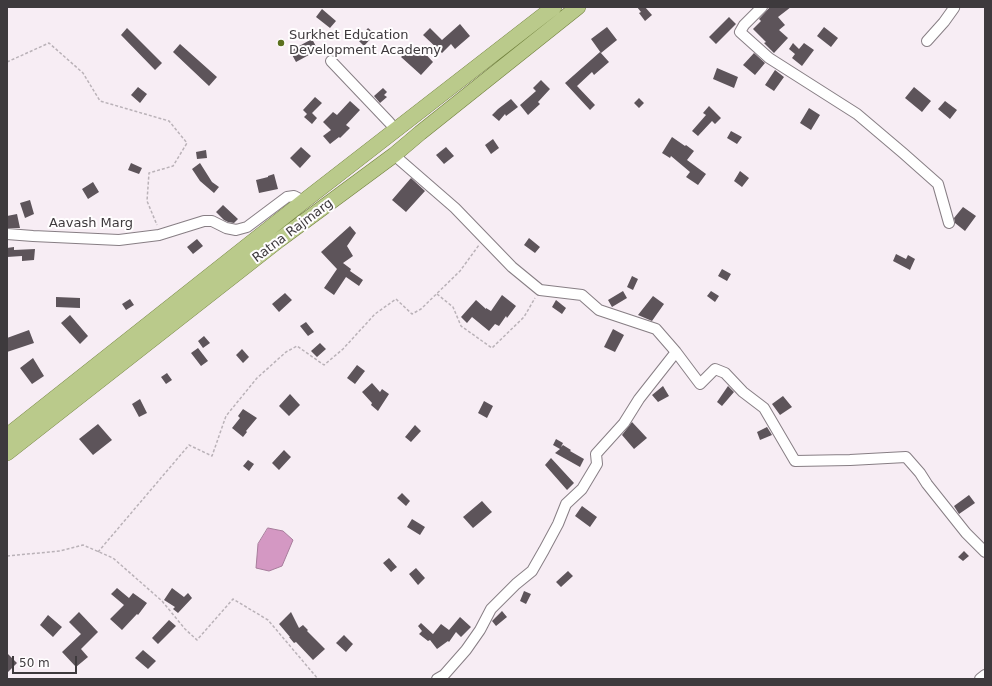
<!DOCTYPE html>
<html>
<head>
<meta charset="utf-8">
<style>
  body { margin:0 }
  #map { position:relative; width:992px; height:686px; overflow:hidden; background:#f7edf4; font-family:"DejaVu Sans",sans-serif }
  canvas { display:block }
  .frame { position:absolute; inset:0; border:8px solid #3e3a3d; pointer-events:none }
  .scale { position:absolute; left:12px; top:656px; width:65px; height:18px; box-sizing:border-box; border:2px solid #3e3a3d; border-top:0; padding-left:5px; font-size:12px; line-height:14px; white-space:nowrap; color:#3e3a3d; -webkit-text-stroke:3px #fffdfe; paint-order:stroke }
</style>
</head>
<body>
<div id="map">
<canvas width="992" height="686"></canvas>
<div class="frame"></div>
<div class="scale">50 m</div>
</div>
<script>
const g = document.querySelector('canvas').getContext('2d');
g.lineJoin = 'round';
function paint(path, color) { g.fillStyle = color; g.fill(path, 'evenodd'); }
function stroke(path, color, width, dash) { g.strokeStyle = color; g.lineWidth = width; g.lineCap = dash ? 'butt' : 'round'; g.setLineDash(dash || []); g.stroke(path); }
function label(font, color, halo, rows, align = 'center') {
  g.font = font + ' "DejaVu Sans",sans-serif'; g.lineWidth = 4; g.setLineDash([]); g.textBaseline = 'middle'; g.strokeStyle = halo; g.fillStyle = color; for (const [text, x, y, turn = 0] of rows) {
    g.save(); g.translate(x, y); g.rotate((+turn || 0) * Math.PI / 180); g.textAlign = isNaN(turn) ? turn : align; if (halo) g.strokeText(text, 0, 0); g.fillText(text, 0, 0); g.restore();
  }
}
const water = new Path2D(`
  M268,528l15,3 10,9 -11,26 -13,5 -13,-3 2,-24z`);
paint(water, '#d498c3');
stroke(water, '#a77c9b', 1);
paint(new Path2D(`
  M637,7h8l7,8 -7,6 -6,-8 2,-1z
  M770,7h21l-13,10 7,8 -6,5 9,8 -14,15 -10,-10 2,-1 -13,-13 8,-8 -2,-2z
  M322,9l14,12 -6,7 -14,-11z
  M729,17l7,7 -20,20 -7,-7z
  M460,24l10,12 -15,13 -4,-5 -9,9 -19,-18 7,-7 12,12z
  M607,27l10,13 -16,13 -10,-14z
  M824,27l14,11 -7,9 -14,-11z
  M127,28l35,35 -7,7 -34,-35z
  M368,28l7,6 -11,12 -6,-6z
  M312,39l6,11 -22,12 -6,-11z
  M793,43l6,6 5,-6 10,7 -12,16 -10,-8 3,-4 -6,-5z
  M180,44l37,33 -8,9 -36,-34z
  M412,46l5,5 3,-3 13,14 -12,13 -20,-18z
  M600,52l9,10 -15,13 -2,-3 -15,14 18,19 -5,5 -25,-27z
  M754,53l11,10 -10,12 -12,-10z
  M717,68l21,9 -4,11 -21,-9z
  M775,70l9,7 -10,14 -9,-6z
  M541,80l9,9 -12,13 2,2 -12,11 -8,-10 16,-14 -3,-3z
  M138,87l9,7 -7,9 -9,-8z
  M914,87l17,14 -9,11 -17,-14z
  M383,88l4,4 -3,3 3,2 -7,6 -6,-7z
  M315,97l7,6 -10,10 5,5 -5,6 -8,-7 3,-3 -4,-4z
  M639,98l5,5 -5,5 -5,-5z
  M511,99l7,8 -12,9 -1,-2 -6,7 -7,-6 6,-6z
  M350,101l10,9 -14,15 4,3 -10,10 -1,-1 -9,7 -7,-8 8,-6 -8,-8 10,-10 4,3z
  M945,101l12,9 -7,9 -12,-10z
  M709,106l12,12 -6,6 -3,-3 -14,15 -6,-5 14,-16 -3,-2z
  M809,108l11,7 -9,15 -11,-7z
  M731,131l11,6 -5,7 -10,-6z
  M672,137l13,9 1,-1 8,6 -7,9 19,14 -8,11 -12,-8 4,-5 -19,-16 -1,2 -8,-5z
  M493,139l6,9 -8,6 -6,-9z
  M301,147l10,9 -11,12 -10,-10z
  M446,147l8,9 -10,8 -8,-9z
  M206,150l1,8 -10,1 -1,-7z
  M131,163l11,5 -3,6 -11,-4z
  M200,163l12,19 7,5 -5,6 -14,-12 -8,-12z
  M740,171l9,7 -7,9 -8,-6z
  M274,174l4,15 -19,4 -3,-13 12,-3v-1z
  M411,178l14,13 -19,21 -14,-12z
  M93,182l6,10 -11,7 -6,-10z
  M30,200l4,14 -9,4 -5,-15z
  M223,205l15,14 -4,4 -6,-1 -4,-2 -8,-8z
  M963,207l13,9 -11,15 -10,-8 -1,-5z
  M17,214l3,14h-13v-12z
  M350,226l6,7 -9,13 6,10 -10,7 8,6 -1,2 13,9 -4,6 -13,-9 -12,18 -10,-7 13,-19 -16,-17z
  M529,238l11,9 -5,6 -11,-8z
  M197,239l6,7 -10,8 -6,-7z
  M14,247v3l21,-1 -1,11 -12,1v-5l-15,1v-9z
  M896,254l10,5 2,-4 7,4 -5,11 -17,-9z
  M722,269l9,5 -4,7 -9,-5z
  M632,276l6,3 -5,11 -6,-3z
  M623,291l4,7 -15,9 -4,-7z
  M711,291l8,5 -4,6 -8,-6z
  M285,293l7,7 -13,12 -7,-8z
  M502,295l14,11 -9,12 -1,-2 -7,10 -4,-2 -6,7 -17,-14 -5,6 -6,-6 15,-17 10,9v-1l5,3z
  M653,296l11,8 -12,17 -14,-6z
  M56,297l24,1v10l-24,-1z
  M130,299l4,6 -8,5 -4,-6z
  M556,300l10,8 -4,6 -10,-7z
  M70,315l18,21 -8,8 -19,-21z
  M306,322l8,10 -6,4 -8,-10z
  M613,329l11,6 -9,17 -11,-5z
  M29,330l5,13 -27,9v-14z
  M204,336l6,7 -7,5 -5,-7z
  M320,343l6,6 -9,8 -6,-6z
  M198,348l10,13 -7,5 -10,-13z
  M242,349l7,8 -6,6 -7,-8z
  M33,358l11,18 -12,8 -12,-16z
  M357,365l8,6 -10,13 -8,-6z
  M167,373l5,7 -6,4 -5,-7z
  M372,383l8,9 2,-3 7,5 -11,17 -7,-6 1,-2 -10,-11z
  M663,386l6,10 -11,6 -6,-7z
  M728,386l6,6 -12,14 -5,-4z
  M290,394l10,11 -11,11 -10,-10z
  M783,396l9,11 -12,8 -8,-11z
  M140,399l7,14 -8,4 -7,-13z
  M484,401l9,5 -6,12 -9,-5z
  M243,409l14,9 -11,13 1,1 -4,5 -11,-9 8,-10 -2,-2z
  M632,422l15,16 -13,11 -12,-14z
  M98,424l14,16 -19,15 -14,-16z
  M415,425l6,6 -10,11 -6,-5z
  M767,427l5,8 -12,5 -3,-8z
  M556,439l7,4 -2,4 2,-2 8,5 -1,1 14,8 -4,8 -25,-14 5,-4 -7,-4z
  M284,450l7,7 -12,13 -7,-7z
  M551,458l23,25 -7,7 -22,-25z
  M248,460l6,4 -5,7 -6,-5z
  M402,493l8,8 -4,5 -9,-8z
  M969,495l6,8 -16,11 -5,-8z
  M482,501l10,11 -19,16 -10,-11z
  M582,506l15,11 -7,10 -15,-11z
  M412,519l13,8 -5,8 -13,-8z
  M964,551l5,5 -6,5 -5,-4z
  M389,558l8,9 -6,5 -8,-9z
  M416,568l9,10 -7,7 -9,-11z
  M568,571l5,5 -12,11 -5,-5z
  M117,588l12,10 4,-5 14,10 -9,12 -1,-1 -15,16 -12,-11 14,-14 -13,-11z
  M172,588l12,9 4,-4 4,5 -14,15 -5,-4 2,-2 -11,-7z
  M524,591l7,3 -5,10 -6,-3z
  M502,611l5,6 -11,9 -4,-5z
  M79,612l19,20 -17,17 7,8 -12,10 -14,-15 19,-18 -12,-12z
  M291,612l8,16 4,-3 5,5 -1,1 18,18 -12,11 -17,-18 -2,1 -5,-6h1l-11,-13z
  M48,615l14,12 -9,10 -13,-12z
  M460,617l11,10 -10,10 -5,-5 -7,10 -1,-1 -11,8 -7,-9 -2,1 -9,-7 3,-3 -4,-5 3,-3 12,11 8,-10 8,6z
  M169,620l7,6 -18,18 -6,-6z
  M344,635l9,9 -7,8 -10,-9z
  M143,650l13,11 -8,8 -13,-11z
  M7,653l10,10 -10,10z`), '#5d545a');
const street = new Path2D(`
  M762,7l-18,18 -4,7 29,26 88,56 46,39 35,31 11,39
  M927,41l17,-19 10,-14 -1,-1
  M331,61l58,61 7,8
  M394,155l61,53 57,59 28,23 42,5 17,15 57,19 20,23 24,32 15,-15 10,4 18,19 21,16 31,53 55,-1 56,-3 14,16 7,11 39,49 19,19
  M7,234l26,2 86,4 40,-5 45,-14h8l14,7 10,2 11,-3 40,-30 7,-1 10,5
  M437,679l7,-4 22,-25 14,-20 11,-21 25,-25 16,-13 12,-21 14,-26 8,-20 16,-15 15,-25 -1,-10 28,-31 15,-24 37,-47
  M980,679l5,-4`);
const primary = new Path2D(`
  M7,436l297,-235 250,-194
  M7,453l272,-213 115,-85 26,-22 158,-126`);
stroke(street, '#877e84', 12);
stroke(primary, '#71813d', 16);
stroke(new Path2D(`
  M7,62l42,-19 34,30 17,28 69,20 18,22 -14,23 -24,7 -2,28 10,24
  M437,294l16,13 8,19 31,22 32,-31 11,-19
  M98,552l91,-107 23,11 14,-40 31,-38 29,-26 11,-6 27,19 19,-16 32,-35 21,-15 16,15 9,-5 39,-38 19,-26
  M7,556l53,-5 23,-6 30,13 49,43 23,28 12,11 36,-41 35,21 50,59`), '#bab2b8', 1.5, [3, 2]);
stroke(street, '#fff', 10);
stroke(primary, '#baca8b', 15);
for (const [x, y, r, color] of [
  [281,43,4,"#5c701f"]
]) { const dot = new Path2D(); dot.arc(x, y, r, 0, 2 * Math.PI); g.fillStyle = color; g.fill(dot); stroke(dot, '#fffdfe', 1.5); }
label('13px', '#3e3a3d', '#fffdfe', [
  ["Surkhet Education",289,36],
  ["Development Academy",289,51]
], 'left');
label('13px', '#3e3a3d', '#fffdfe', [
  ["Aavash Marg",91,224],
  ["Ratna Rajmarg",293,231,-37]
]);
</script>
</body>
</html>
